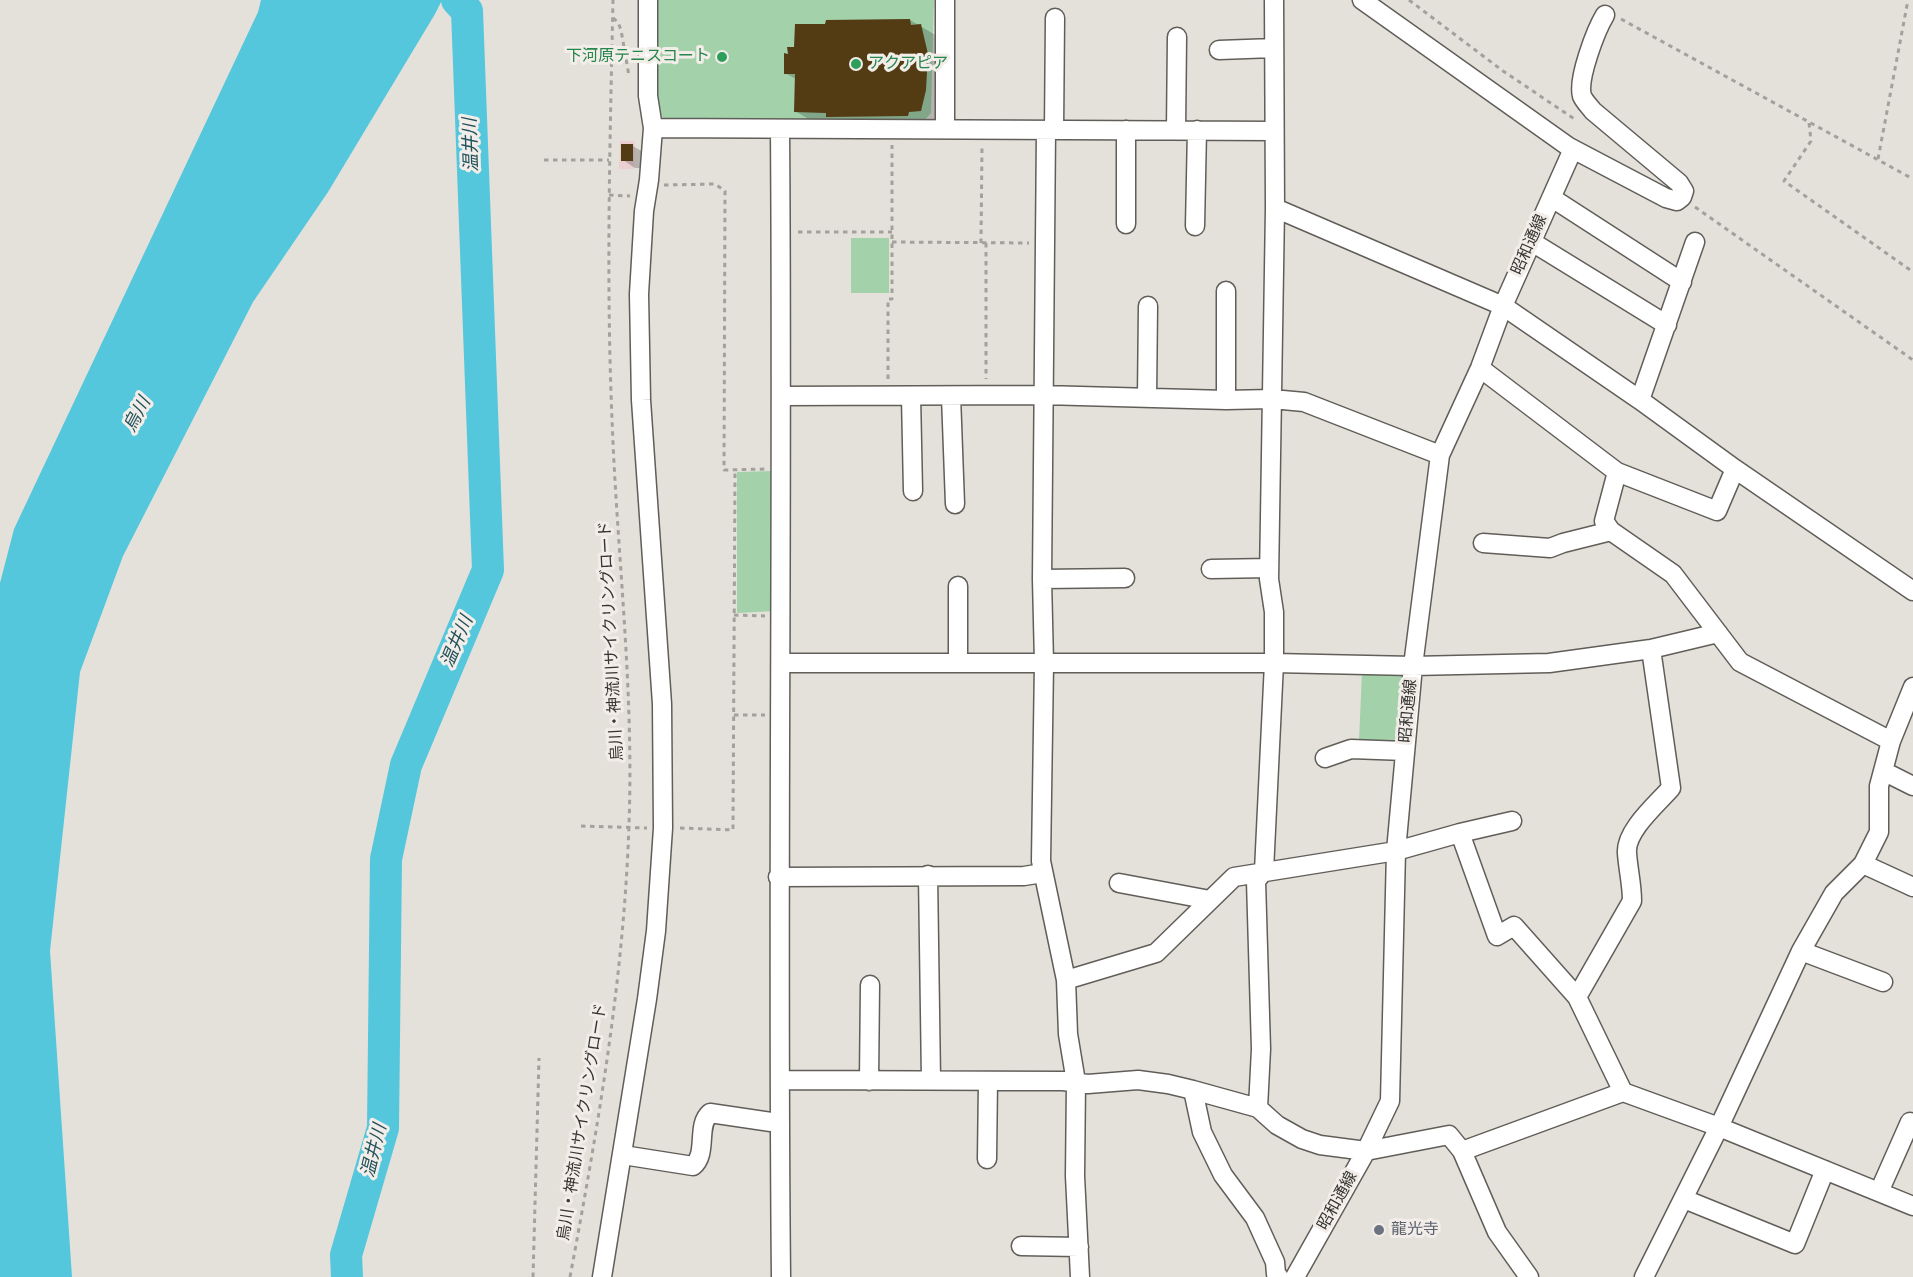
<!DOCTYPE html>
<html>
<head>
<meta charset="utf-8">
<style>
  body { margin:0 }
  canvas { display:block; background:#e4e0da }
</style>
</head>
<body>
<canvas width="1913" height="1277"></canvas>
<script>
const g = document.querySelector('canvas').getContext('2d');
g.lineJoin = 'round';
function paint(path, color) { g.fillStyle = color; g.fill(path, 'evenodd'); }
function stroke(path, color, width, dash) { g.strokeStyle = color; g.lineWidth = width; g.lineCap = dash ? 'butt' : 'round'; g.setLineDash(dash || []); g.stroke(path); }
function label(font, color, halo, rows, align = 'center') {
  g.font = font + ' "Titillium Web","Noto Sans JP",sans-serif'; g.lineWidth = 6; g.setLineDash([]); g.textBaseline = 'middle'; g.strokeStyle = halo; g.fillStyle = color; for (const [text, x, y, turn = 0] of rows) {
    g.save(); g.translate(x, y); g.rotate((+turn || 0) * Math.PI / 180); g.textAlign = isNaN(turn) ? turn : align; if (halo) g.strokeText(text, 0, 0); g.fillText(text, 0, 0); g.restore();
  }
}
paint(new Path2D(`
  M620,141h15l-1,28h-15z`), '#ead0d1');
paint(new Path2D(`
  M658,0h276l-3,113 -8,9 -259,-3 -6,-7 -3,-17z
  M851,238h38v55h-38z
  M775,471v140l-38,2v-141z
  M1362,672l43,2 -7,69 -39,-2z`), '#a2d1aa');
paint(new Path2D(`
  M261,0h181l-7,14 -107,178 -75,110 -130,254 -43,116 -30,279 22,326h-72v-694l14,-54 244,-517z`), '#54c7dc');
paint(new Path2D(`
  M910,20l27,16 1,84 -126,1 -17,-10 1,-32 -11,-6z
  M633,146l12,7v15h-10l-12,-8z`), '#0003');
stroke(new Path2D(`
  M347,1277l-1,-22 37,-127 3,-269 20,-94 82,-195 -21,-559 -10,-11`), '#54c7dc', 32);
paint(new Path2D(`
  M910,19l1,6 10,-1 7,30 -2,36 -5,21 -12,1 -1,4 -82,1v-4l-32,-1 1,-38h-11v-21l4,1 -1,-7h7l1,-23h30l1,-4z
  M621,144h12v17h-12z`), '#533b13');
const minor = new Path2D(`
  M1362,0l207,147 97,51 11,3 5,-4 2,-6 -5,-8 -86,-72c-3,-4 -9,-10 -11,-15 -5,-17 14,-66 23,-81
  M1219,50l55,-2
  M653,128l621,3
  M780,129c3,382 -3,765 1,1148
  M945,129v-129
  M1046,130l-4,449 2,84 -3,198 25,119 2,54 8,48 -1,94 5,101
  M1054,130l1,-112
  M1176,130l1,-93
  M1552,198l130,84
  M1275,208l228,98 137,94 95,69 178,122
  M1126,224v-94
  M1195,226l2,-96
  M1532,242l135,83
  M1480,368l137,104 100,39 18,-42
  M782,396l261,-1 183,5 46,-1 32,3 136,53
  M911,396l2,95
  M951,396l4,108
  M1147,398l1,-92
  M1226,400v-109
  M1640,400l55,-158
  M1617,472l-13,49 7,10 62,43 67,88 151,79
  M1483,543l67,5 13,-5 48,-12
  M1211,569l58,-1
  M1042,579l83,-1
  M958,586v77
  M782,663h492l139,3 136,-3 102,-14 67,-16
  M1325,758l26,-9 54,2
  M1883,771l30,15
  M1460,833l37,103 17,-10 63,71 46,95
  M1863,864l50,23
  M928,875l3,205
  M778,877l246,-1 19,-3
  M1119,883l91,17
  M1801,951l82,31
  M1066,980l90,-27 78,-76 162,-26 64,-18 52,-12
  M1577,997l55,-96c0,-17 -4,-32 -5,-48 -2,-22 30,-49 44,-65l-20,-139
  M780,1080l283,1 25,3 50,-4 30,4 25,6 65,18 19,17 25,14 18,6 46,6 83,-16 13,16 161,-59 96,35 194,79
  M869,1081l1,-96
  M1193,1090l9,42 21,43 32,43 20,44 1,12 3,3
  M1258,1108l3,-59 -5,-168 8,-10 10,-208v-51l-5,-33 6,-371 -1,-208
  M1462,1151l35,81 32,45
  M623,1155l70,11c15,-12 3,-41 17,-53l61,9h8
  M987,1159l1,-78
  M1879,1192l31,-70
  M1684,1199l111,45 30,-74
  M1021,1246l58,1
  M602,1277l45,-278 9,-68 7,-103 -1,-124 -21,-304 -2,-106 5,-83 5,-31 4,-52 -5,-32v-96
  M1295,1277l71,-126 24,-50 6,-250 17,-185 27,-211 40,-87 23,-62 70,-157
  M1644,1277l75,-150 82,-176 33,-58 29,-29 16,-32v-46l12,-45 22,-54`);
stroke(minor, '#615e59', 21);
stroke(new Path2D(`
  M1409,0l94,71 73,49
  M613,18l5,4 3,8 8,46
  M1621,19l292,160
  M1809,123l2,18 -27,40 129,91
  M1878,159l30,-159
  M544,160h65
  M664,185l51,-1 10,7 -1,279 41,-1
  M609,195l21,1
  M1695,207l218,153
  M798,232h94
  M892,242l137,1
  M981,243l1,-97
  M986,243v136
  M888,379v-80h4v-154
  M734,615l31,1
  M734,715h31
  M581,826l66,2
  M680,828l53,2 2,-360
  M533,1277l6,-219
  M570,1277c28,-150 54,-300 59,-453 5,-136 -12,-270 -17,-405 -6,-140 -2,-279 1,-419`), '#a4a19d', 3, [4.5, 4.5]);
stroke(minor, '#fff', 18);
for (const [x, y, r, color] of [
  [722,57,6,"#2e9e5b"],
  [856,64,6,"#2e9e5b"],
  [1379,1230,6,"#6b7280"]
]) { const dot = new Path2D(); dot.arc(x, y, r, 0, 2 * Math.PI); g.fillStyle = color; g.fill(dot); stroke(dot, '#f2ede8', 2); }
label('16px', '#27864d', '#f2ede8', [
  ["下河原テニスコート",710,57],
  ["アクアピア",868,64,"left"]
], 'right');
label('16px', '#353431', '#f2ede8', [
  ["昭和通線",1530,245,-66],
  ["烏川・神流川サイクリングロード",612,641,-93],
  ["昭和通線",1409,711,-85],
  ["烏川・神流川サイクリングロード",583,1122,-81],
  ["昭和通線",1338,1201,-61]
]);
label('16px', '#5b616d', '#f2ede8', [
  ["龍光寺",1391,1230]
], 'left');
label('italic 18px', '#20515b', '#f2ede8', [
  ["温井川",472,145,-92],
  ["烏川",138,415,-62],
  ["温井川",458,642,-67],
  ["温井川",375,1151,-76]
]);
</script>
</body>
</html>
